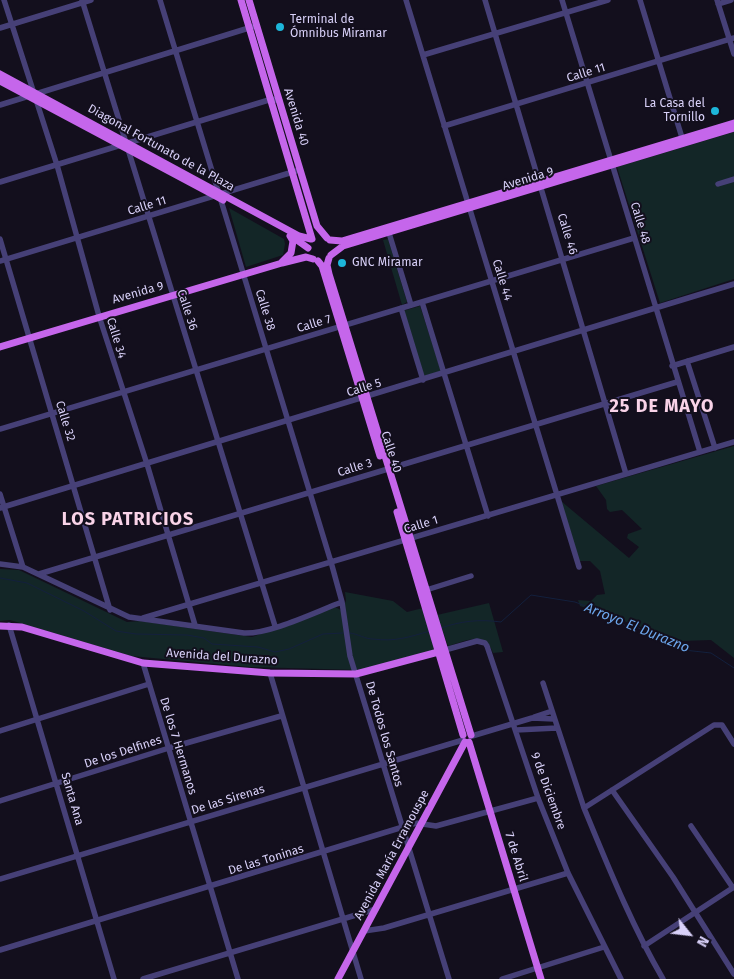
<!DOCTYPE html>
<html>
<head>
<meta charset="utf-8">
<style>
  body { margin:0 }
  #map { position:relative; width:734px; height:979px; overflow:hidden; background:#130f1d; font-family:"Fira Sans",sans-serif }
  canvas { display:block }
  .north { position:absolute; left:664px; top:909px; width:50px; height:50px; -webkit-text-stroke:4px #130f1d; paint-order:stroke; rotate:119deg; font-size:14px; font-weight:700; line-height:20px; text-align:center; color:#d9d1f9 }
  .north::after { content:''; display:block; margin:auto; width:18px; height:22px; background:#d9d1f9; clip-path:polygon(50% 0,100% 100%,50% 72%,0 100%) }
</style>
</head>
<body>
<div id="map">
<canvas width="734" height="979"></canvas>
<div class="north">N</div>
</div>
<script>
const g = document.querySelector('canvas').getContext('2d');
g.lineJoin = 'round';
function paint(path, color) { g.fillStyle = color; g.fill(path, 'evenodd'); }
function stroke(path, color, width, dash) { g.strokeStyle = color; g.lineWidth = width; g.lineCap = dash ? 'butt' : 'round'; g.setLineDash(dash || []); g.stroke(path); }
function label(font, color, halo, rows, align = 'center') {
  g.font = font + ' "Fira Sans",sans-serif'; g.lineWidth = 4; g.setLineDash([]); g.textBaseline = 'middle'; g.strokeStyle = halo; g.fillStyle = color; for (const [text, x, y, turn = 0] of rows) {
    g.save(); g.translate(x, y); g.rotate((+turn || 0) * Math.PI / 180); g.textAlign = isNaN(turn) ? turn : align; if (halo) g.strokeText(text, 0, 0); g.fillText(text, 0, 0); g.restore();
  }
}
paint(new Path2D(`
  M734,132v147l-74,24 -43,-136z
  M229,208l55,31 1,5 -2,11 -37,12z
  M388,239l19,63 -5,3 -19,-65z
  M420,306l21,65 -17,5 -21,-65z
  M734,446v212l-23,-18 -29,1 -102,-35 -2,-6 13,1 6,-6 8,-1 -5,-23 -10,-10h-11l-18,-60 68,57 10,-11 -12,-9 1,-4 14,-5 -20,-19 -12,2 -3,-3 -1,-9 -10,-14z
  M0,569l19,1 108,52 13,-1 112,16 83,-30 6,3 5,-9 -1,-9 48,9 14,11 16,-4 8,26 3,16 -74,20 -110,-3 -119,-11 -121,-36 -10,1z
  M489,603l14,49 -10,1c-8,-23 -27,-12 -45,-7l-11,-31z`), '#132627');
stroke(new Path2D(`
  M0,578l27,5 57,28 32,20 20,3 51,1 17,3 8,6 46,3 17,5 14,-3 34,-15 20,-1
  M441,628c20,-7 38,-9 60,-6l30,-27 44,7 34,13 17,11 10,1 30,12 18,11 27,3 23,15
  M350,633c8,1 15,6 23,6 22,3 36,-2 57,-8`), '#13203d', 1);
stroke(new Path2D(`
  M4,0l53,165 42,151 48,148 48,161
  M82,0l193,626
  M160,0l171,562 11,40 8,54 99,323
  M406,0l173,567
  M485,0l141,474
  M562,0l138,452
  M640,0l43,141
  M717,0l17,54
  M718,4l13,-4
  M0,28l91,-28
  M423,55l185,-55
  M0,105l252,-78
  M444,126l290,-88
  M0,182l272,-83 8,2
  M718,184l16,-5
  M389,233l22,72
  M0,239l110,371
  M0,261l296,-90
  M422,302l66,214
  M401,308l22,72
  M687,361l28,87
  M672,366l62,-19
  M0,429l634,-191
  M0,494l23,73
  M0,508l734,-224
  M0,564l23,3 106,50 115,16c27,1 71,-21 98,-31
  M39,574l638,-192
  M423,591l48,-15
  M143,618l591,-176
  M9,625l105,354
  M445,650l32,-9 8,2 2,3 51,152 30,75 53,106
  M143,663l95,316
  M270,673l91,306
  M543,683l41,125 130,-83h8l12,19
  M534,717l18,-6
  M516,730l41,-2
  M0,731l149,-47
  M472,736l60,-18 22,1
  M612,790l61,87 61,97
  M0,801l169,-53 112,-32
  M584,808c24,58 47,116 79,171
  M691,826l42,62
  M0,879l463,-139
  M364,931l20,-3 184,-55
  M644,946l90,-59
  M0,950l416,-127 20,3 102,-28
  M143,979l233,-70
  M502,979l102,-32`), '#464077', 5.5);
stroke(new Path2D(`
  M241,0l71,239
  M249,0l68,226 10,12
  M0,74l299,162 12,3
  M0,81l223,119
  M294,238l14,10
  M330,240l12,1 392,-118
  M331,255l12,-9 391,-118
  M329,258l-2,7 2,9 142,461
  M318,261l4,5 58,190
  M282,262l9,-9 2,-12 -3,-5
  M0,347l282,-84 24,-6 7,2
  M397,512l66,223
  M0,626l22,1 121,36 127,10 86,1 86,-23
  M469,742l72,237
  M338,979l127,-237`), '#c566eb', 7);
for (const [x, y, r, color] of [
  [280,27,5,"#1db6da"],
  [715,111,5,"#1db6da"],
  [342,263,5,"#1db6da"]
]) { const dot = new Path2D(); dot.arc(x, y, r, 0, 2 * Math.PI); g.fillStyle = color; g.fill(dot); stroke(dot, '#130f1d', 2); }
label('12px', '#d9d1f9', '#130f1d', [
  ["Terminal de",290,20],
  ["Ómnibus Miramar",290,34],
  ["La Casa del",705,104,"right"],
  ["Tornillo",705,118,"right"],
  ["GNC Miramar",352,263]
], 'left');
label('12px', '#d9d1f9', '#130f1d', [
  ["Calle 11",586,73,-17],
  ["Avenida 40",296,117,73],
  ["Diagonal Fortunato de la Plaza",161,148,29],
  ["Avenida 9",528,179,-17],
  ["Calle 11",147,206,-17],
  ["Calle 48",640,223,73],
  ["Calle 46",567,234,73],
  ["Calle 44",502,280,73],
  ["Avenida 9",138,293,-16],
  ["Calle 36",187,310,72],
  ["Calle 38",265,310,73],
  ["Calle 7",314,324,-17],
  ["Calle 34",116,338,73],
  ["Calle 5",364,388,-17],
  ["Calle 32",65,421,73],
  ["Calle 40",391,452,72],
  ["Calle 3",355,468,-17],
  ["Calle 1",421,525,-17],
  ["Avenida del Durazno",222,657,4],
  ["De Todos los Santos",384,734,74],
  ["De los 7 Hermanos",178,746,73],
  ["De los Delfines",123,752,-18],
  ["9 de Diciembre",548,791,70],
  ["Santa Ana",72,799,74],
  ["De las Sirenas",228,800,-17],
  ["Avenida María Erramouspe",392,855,-62],
  ["7 de Abril",516,857,73],
  ["De las Toninas",266,860,-17]
]);
label('italic 14px', '#6ca6ec', '#130f1d', [
  ["Arroyo El Durazno",637,628,22]
]);
g.letterSpacing = '1px';
label('bold 18px', '#f9d3e8', '#130f1d', [
  ["25 DE MAYO",662,407],
  ["LOS PATRICIOS",128,520]
]);
g.letterSpacing = '0px';
</script>
</body>
</html>
